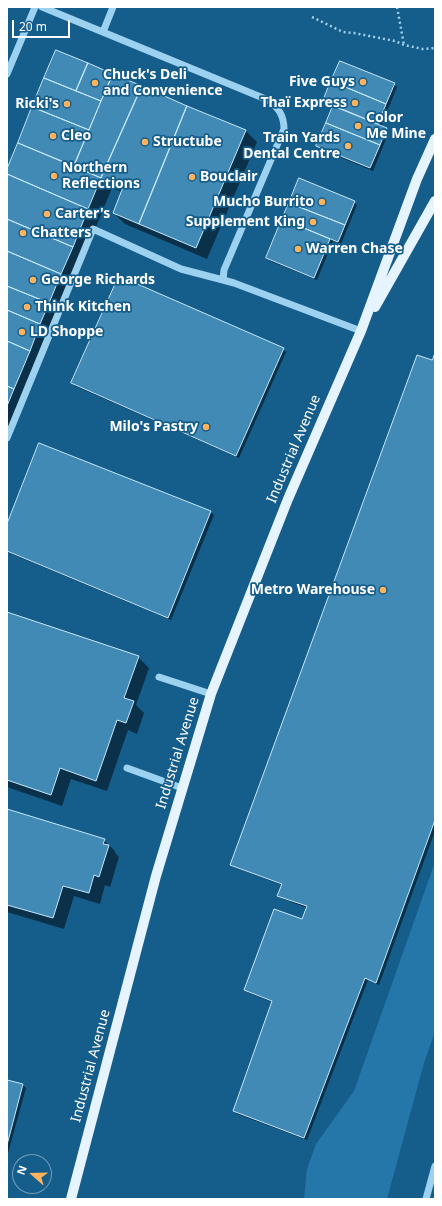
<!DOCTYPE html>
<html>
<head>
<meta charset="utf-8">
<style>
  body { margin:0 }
  #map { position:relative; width:442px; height:1206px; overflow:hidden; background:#155d8b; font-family:"Noto Sans",sans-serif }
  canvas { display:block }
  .frame { position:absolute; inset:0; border:8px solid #fff; pointer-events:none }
  .north { position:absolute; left:12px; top:1154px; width:40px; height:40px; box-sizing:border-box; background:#155d8b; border:1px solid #739eb9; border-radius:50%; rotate:290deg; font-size:11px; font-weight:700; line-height:16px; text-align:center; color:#fff }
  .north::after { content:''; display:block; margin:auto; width:14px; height:18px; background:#ffb35c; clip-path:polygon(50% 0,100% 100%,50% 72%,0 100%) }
  .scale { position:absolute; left:12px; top:20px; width:58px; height:18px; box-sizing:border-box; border:2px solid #fff; border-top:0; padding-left:5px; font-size:12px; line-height:14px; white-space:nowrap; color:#fff; -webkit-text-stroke:3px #155d8b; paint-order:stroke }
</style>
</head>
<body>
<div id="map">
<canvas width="442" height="1206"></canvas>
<div class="frame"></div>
<div class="north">N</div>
<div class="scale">20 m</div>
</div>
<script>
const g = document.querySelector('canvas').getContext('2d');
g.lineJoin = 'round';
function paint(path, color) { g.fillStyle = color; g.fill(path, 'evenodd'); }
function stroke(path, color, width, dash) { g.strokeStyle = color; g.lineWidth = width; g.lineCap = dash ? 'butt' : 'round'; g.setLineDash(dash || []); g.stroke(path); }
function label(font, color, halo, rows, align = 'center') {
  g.font = font + ' "Noto Sans",sans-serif'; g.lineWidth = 3.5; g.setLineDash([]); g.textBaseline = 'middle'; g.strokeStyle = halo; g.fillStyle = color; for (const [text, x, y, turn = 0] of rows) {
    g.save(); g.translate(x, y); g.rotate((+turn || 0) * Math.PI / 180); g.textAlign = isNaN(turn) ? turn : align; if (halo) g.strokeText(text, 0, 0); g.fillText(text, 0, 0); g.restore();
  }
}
paint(new Path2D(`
  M435,862v170l-11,31 -37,136h-83l3,-30 9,-25 38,-53z`), '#2477a8');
paint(new Path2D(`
  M56,51l190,80 11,11 -50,117 -82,-35 -11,-11 8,-21 -10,-4 -105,254v-271z
  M394,84l3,3 -16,40 8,5 -16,39 -53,-22 -2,-3 16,-39 -10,-6z
  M300,179l54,23 3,3 -16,39 -8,-3 -16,39 -47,-19 -2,-3z
  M283,349l3,3 -47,106 -164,-72 -2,-3z
  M435,356v475l-56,154 -11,-5 -61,160 -70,-26 -3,-3 38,-109 -23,-9 -3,-3 56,-70 5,-12 -26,-10 -3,-2 4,-11 -48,-18 -3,-2z
  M211,512l3,3 -43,105 -164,-68v-26z
  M7,613l131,44 11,11 -13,37 8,8 -7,21 -9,-4 -21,61 -36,-12 -9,27 -55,-19z
  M7,810l97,30 11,11v2l4,4 -9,30 -5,-2 -5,19 -26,-8 -10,33 -57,-17z
  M7,1081l16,4 3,3 -19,69z`), '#0007');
const building = new Path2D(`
  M56,50l32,13 -12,28 -32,-13z
  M340,61l55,22 -9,21 -55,-23z
  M88,63l25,11 -12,27 -25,-10z
  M113,74l29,12 -41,92 -27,-12z
  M44,78l57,23 -12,29 -57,-23z
  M331,81l55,23 -8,20 -55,-23z
  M142,86l45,20 -48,118 -26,-11 10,-26 -22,-9z
  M187,106l59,24 -50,118 -57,-24z
  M333,106l54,22 -7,17 -54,-22z
  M32,107l57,23 -15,36 -56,-23z
  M326,123l54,22 -10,23 -54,-22z
  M18,143l83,35 -13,31 -81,-35v-5z
  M7,174l81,35 -15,38 -66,-28z
  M299,178l56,23 -10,24 -56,-22z
  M289,203l56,22 -7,17 -56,-23z
  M7,219l66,28 -12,27 -54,-23z
  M282,219l48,20 -16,39 -48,-20z
  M7,251l54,23 -12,29 -42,-17z
  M119,276l165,72 -48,108 -165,-73z
  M7,286l42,17 -9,21 -33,-14z
  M7,310l33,14 -10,27 -23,-10z
  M7,341l23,10 -16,38 -7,-3z
  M435,353v467l-59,163 -11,-5 -61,160 -71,-27 39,-110 -28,-11 30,-81 28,10 5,-13 -30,-10 5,-12 -52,-19 187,-510 15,5z
  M7,386l7,3 -7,17z
  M39,443l172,68 -43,107 -161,-67v-27z
  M7,612l132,44 -15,42 10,3 -8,22 -9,-3 -21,61 -36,-13 -9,27 -44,-15z
  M7,809l98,30 -2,5 6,1 -10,32 -5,-2 -5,18 -26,-7 -10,32 -46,-13z
  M7,1080l16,4 -16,61z`);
paint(building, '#428ab6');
stroke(building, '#c4e7fb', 1);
stroke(new Path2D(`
  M397,7l7,38
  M312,17l31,15 11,1 41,8 9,4 19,4 12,-1`), '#9dd1f0', 2.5, [2, 3]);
stroke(new Path2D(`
  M42,7l226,93c11,8 16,16 16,29l-60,141 -1,10 11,3 127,48
  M103,32l10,-25
  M7,74l28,-67
  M7,438l86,-209 88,40 42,11
  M159,677l52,17
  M127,768l55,20
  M426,1199l9,-33`), '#9dd1f0', 7);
stroke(new Path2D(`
  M375,307l60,-106
  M71,1199l85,-323 55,-182 77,-195 73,-168 56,-152 18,-40`), '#e6f4ff', 10);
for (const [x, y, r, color] of [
  [363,82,4,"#ffb35c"],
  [95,83,4,"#ffb35c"],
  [355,103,4,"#ffb35c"],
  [67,104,4,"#ffb35c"],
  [358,126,4,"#ffb35c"],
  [53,136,4,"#ffb35c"],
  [145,142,4,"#ffb35c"],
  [348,146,4,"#ffb35c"],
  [54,176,4,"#ffb35c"],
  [192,177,4,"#ffb35c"],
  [322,202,4,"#ffb35c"],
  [47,214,4,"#ffb35c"],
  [313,222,4,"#ffb35c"],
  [23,233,4,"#ffb35c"],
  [298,249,4,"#ffb35c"],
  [33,280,4,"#ffb35c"],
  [27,307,4,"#ffb35c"],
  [22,332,4,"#ffb35c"],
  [206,427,4,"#ffb35c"],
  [383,590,4,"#ffb35c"]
]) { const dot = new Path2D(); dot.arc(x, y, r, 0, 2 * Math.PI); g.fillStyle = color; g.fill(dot); stroke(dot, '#155d8b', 1.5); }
label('bold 14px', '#fff', '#155d8b', [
  ["Chuck's Deli",103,75],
  ["and Convenience",103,91],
  ["Five Guys",355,82,"right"],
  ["Thaï Express",347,103,"right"],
  ["Ricki's",59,104,"right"],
  ["Color",366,118],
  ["Me Mine",366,134],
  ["Cleo",61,136],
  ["Train Yards",340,138,"right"],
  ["Dental Centre",340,154,"right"],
  ["Structube",153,142],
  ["Northern",62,168],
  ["Reflections",62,184],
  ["Bouclair",200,177],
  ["Mucho Burrito",314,202,"right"],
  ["Carter's",55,214],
  ["Supplement King",305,222,"right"],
  ["Chatters",31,233],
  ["Warren Chase",306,249],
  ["George Richards",41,280],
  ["Think Kitchen",35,307],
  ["LD Shoppe",30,332],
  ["Milo's Pastry",198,427,"right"],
  ["Metro Warehouse",375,590,"right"]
], 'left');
label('14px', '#fff', '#155d8b', [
  ["Industrial Avenue",294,449,-67],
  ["Industrial Avenue",178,753,-73],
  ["Industrial Avenue",91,1066,-75]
]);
</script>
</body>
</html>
